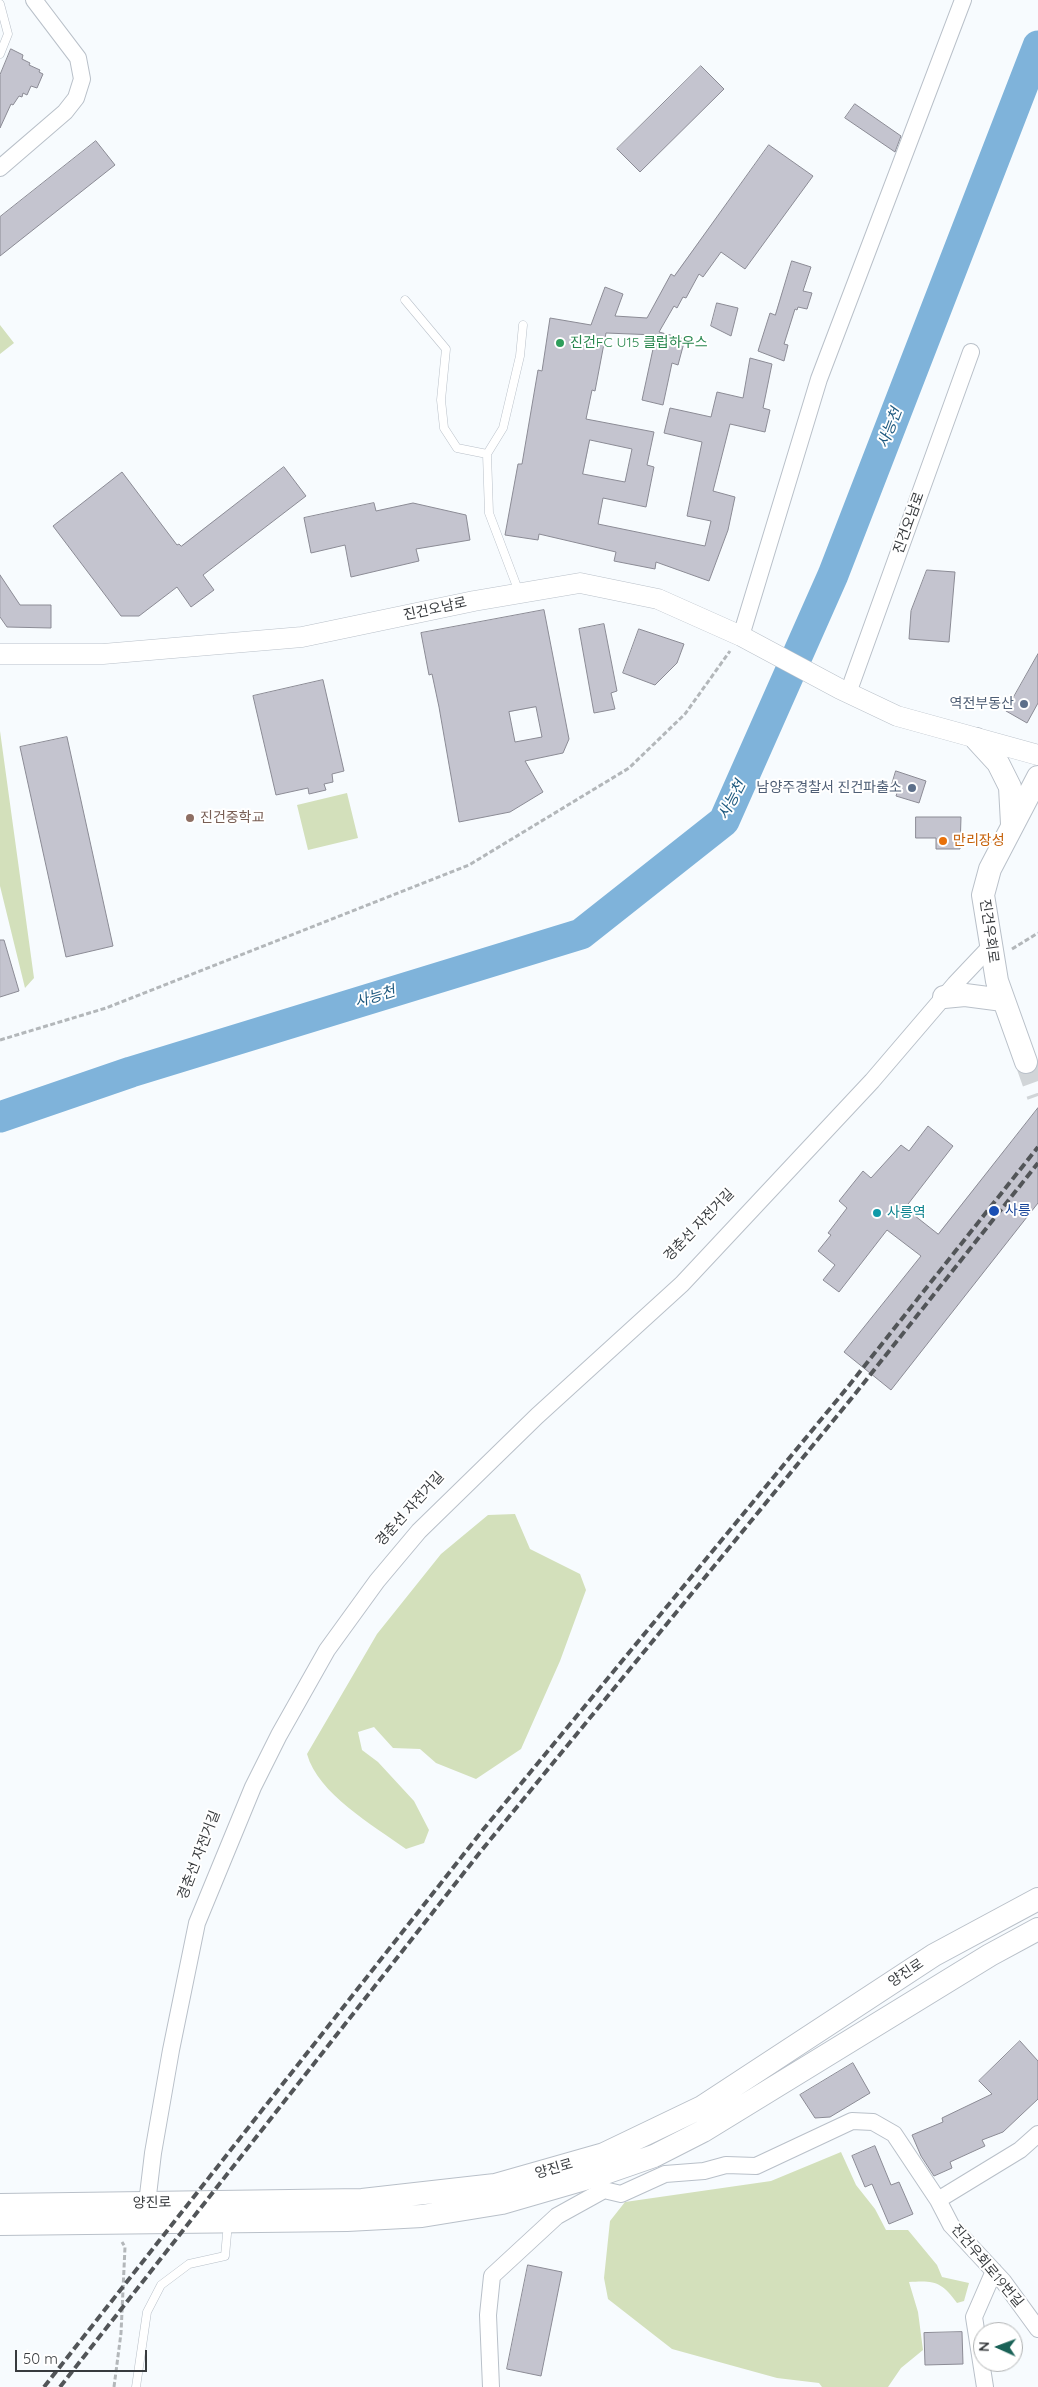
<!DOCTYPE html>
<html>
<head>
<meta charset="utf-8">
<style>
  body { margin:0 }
  #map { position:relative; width:1038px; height:2387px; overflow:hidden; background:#f7fbfe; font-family:Quicksand,sans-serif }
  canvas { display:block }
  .north { position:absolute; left:973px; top:2322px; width:50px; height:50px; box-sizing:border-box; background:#fff; border:1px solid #afb1b2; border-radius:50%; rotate:272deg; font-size:14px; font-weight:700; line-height:20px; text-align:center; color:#383b3e }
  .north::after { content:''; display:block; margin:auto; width:18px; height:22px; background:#1a6257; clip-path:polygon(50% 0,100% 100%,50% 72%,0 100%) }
  .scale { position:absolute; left:15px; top:2350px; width:132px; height:22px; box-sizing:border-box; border:2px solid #383b3e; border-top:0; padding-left:6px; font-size:15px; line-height:18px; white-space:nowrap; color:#383b3e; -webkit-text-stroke:4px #fff; paint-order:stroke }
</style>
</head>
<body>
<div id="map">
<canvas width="1038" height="2387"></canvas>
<div class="north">N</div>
<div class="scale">50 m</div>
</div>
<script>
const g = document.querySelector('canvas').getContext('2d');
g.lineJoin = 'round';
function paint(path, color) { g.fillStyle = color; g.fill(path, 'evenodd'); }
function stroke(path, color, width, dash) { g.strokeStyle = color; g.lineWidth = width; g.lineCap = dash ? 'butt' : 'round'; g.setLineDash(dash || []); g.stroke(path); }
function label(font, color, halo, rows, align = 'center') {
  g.font = font + ' Quicksand,"Noto Sans KR",sans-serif'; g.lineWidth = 4; g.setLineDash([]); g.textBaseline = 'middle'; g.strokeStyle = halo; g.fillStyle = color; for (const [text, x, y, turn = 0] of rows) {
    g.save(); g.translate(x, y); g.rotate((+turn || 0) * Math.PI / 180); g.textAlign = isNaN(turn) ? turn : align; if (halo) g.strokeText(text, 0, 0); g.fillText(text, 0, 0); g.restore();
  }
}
paint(new Path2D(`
  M0,325l14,18 -14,11z
  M0,731l34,247 -9,10 -25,-102z
  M347,793l11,45 -50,12 -11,-45z
  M515,1514l15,35 50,25 6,16 -26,71 -39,88 -45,30 -40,-16 -16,-14 -27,-1 -19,-21 -16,5 4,18 16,12 36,39 15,29 -5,13 -18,6c-33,-24 -88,-55 -99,-95l70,-120 64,-80 47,-39z
  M841,2152l15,33 19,24 11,21h22l29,35 5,12 27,6 -5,18 -7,2c-15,-21 -22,-23 -48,-21l9,30 5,38 -22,18 -13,19h-66l-3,-4 -42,-5 -105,-29 -64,-50 -4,-21 6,-57 15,-19 146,-21z`), '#d3e0bb');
stroke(new Path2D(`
  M0,1117l131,-45 450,-138 143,-113 109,-246 205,-529`), '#7fb3da', 31);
const building = new Path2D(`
  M11,49l12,6 -1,4 8,4 -1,2 11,5 -1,2 4,2 -6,14 -6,-2 -4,9 -4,-2 -1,4 -3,-1 -6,9 -2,-1 -11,24v-53z
  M701,66l23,23 -84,83 -23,-23z
  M855,104l46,32 -6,16 -50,-34z
  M96,141l19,24 -115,91v-39z
  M769,145l44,31 -68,93 -24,-17 -18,25 -4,-3 -13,24 -3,-1 -6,11 -3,-2 -15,26 26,7 -7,26 -6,-2 -9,42 -21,-5 14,-65 -50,-2 -11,58 -3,-1 -6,29 68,13 -7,33 7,2 -8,40 -43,-9 -5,26 107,22 6,-25 -24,-5 15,-74 -38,-9 6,-25 41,9 6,-25 26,6 7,-40 22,6 -9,44 7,2 -5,22 -35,-8 -17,67 22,6 -7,33 -19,51 -53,-19 -1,7 -41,-8 2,-9 -77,-18 -1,6 -33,-5 13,-71h4l16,-94 4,1 8,-53 41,7 14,-38 18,7 -8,22 32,2 24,-44 3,2zM590,440l42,9 -7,33 -42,-8z
  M792,261l19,6 -8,24 9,2 -5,16 -9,-2 -1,3 -2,-1 -11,35 4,1 -4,16 -26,-10 12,-38 5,2z
  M717,303l21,5 -7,28 -20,-10z
  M284,467l22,29 -103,79 11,15 -23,17 -14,-20 -38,29h-18l-68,-90 69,-54 55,73 2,-1 2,2z
  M374,503l2,8 37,-8 53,12 4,25 -54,9 3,12 -68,16 -6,-32 -34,8 -7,-35z
  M927,570l28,2 -6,70 -40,-3 2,-28z
  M0,575l20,30h31v23l-44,-1 -7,-10z
  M544,610l25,129 -6,14 -38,8 18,31 -33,20 -51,10 -20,-115 -7,-33 -3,1 -8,-42zM536,707l6,30 -27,5 -6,-30z
  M604,624l13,67 -6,2 4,16 -21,4 -15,-84z
  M639,629l45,15 -7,19 -22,22 -32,-12z
  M1038,654v49l-11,20 -21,-12z
  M323,680l21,91 -12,3 1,8 -9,2 2,6 -17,4 -1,-6 -32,7 -23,-99z
  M67,737l46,209 -47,11 -46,-210z
  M896,771l30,10 -7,22 -23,-7 1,-3 -7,-2z
  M916,817h45l-1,32h-24v-11h-20z
  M0,940h4l15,51 -19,6z
  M1038,1108v95l-147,187 -47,-38 77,-96 -34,-26 -48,62 -16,-12 12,-15 -17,-14 13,-16 -3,-2 19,-25 -8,-7 24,-30 8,7 30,-33 8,6 19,-25 25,20 -48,62 33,26z
  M1020,2041l18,20v38l-35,33 -21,8 3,6 -35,16 2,6 -18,8 -13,-20 -9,-21 31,-13 -1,-4 50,-24 -13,-13z
  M853,2063l17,30 -40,24 -15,1 -15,-23z
  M875,2146l16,39 8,-3 14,32 -24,10 -17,-40 -7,3 -13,-31z
  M528,2265l34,7 -21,104 -34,-7z
  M962,2332l1,32 -38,1 -1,-32z`);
paint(building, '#c4c4cf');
stroke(building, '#8b8b95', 1);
stroke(new Path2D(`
  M1026,1062l12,34`), '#d1d5d8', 22, [22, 11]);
const service = new Path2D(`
  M0,4l8,30 -8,20
  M405,300l41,49 -5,51 3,28 13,20 30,6
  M519,592l-30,-79 -2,-59 16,-26 17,-72 3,-31
  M136,2387l11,-75 14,-27 28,-21 36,-8 3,-33`);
const minor = new Path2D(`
  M0,168l65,-56 11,-14 6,-19 -4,-21 -44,-58
  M741,636l78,-257 144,-379
  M848,693l123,-341
  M938,2200l82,-50 18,-16
  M146,2212l7,-59 18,-103 26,-127 56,-136 26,-52 48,-85 50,-69 42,-50 118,-115 145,-132 190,-203 83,-97 35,-37
  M491,2387l-3,-72 4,-39 65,-60 47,-26 17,4 44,-20 39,-3 22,-6 30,1 96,-45 21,1 21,12 44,66 13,25 52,56 35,48
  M985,2387l-11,-70 20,-46`);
const tertiary = new Path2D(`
  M0,654h103l199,-17 172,-36 106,-18 78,16 83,37 99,53 57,27 141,39`);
const secondary = new Path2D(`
  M976,739l22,24 12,24 2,37
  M944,997l21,-2 38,5
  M1026,1062l-29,-81 -14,-86 7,-26 48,-92
  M0,2205l362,-5 133,-15 109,-31 98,-47 232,-152 104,-56
  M0,2224l347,-4 75,-4 80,-13 100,-29 52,-18 49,-25 287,-176 48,-26`);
stroke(service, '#b9c0c9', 9);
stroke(minor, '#b9c0c9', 18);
stroke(tertiary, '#b9c0c9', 21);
stroke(secondary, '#b9c0c9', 24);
stroke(new Path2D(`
  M1012,949l26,-16
  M0,1040l106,-32 363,-143 160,-97 56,-54 45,-63
  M114,2387l7,-54 4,-86 -3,-5`), '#b3b7ba', 3, [5, 2.5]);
stroke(service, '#fff', 8);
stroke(minor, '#fff', 16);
stroke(tertiary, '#fff', 20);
stroke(secondary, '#fff', 22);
stroke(new Path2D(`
  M44,2387l438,-556 365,-443 191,-241
  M60,2387l421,-536 374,-457 183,-231`), '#525558', 4, [8, 4]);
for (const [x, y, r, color] of [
  [560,343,5,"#2e9e5b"],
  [1024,704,5,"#5c6f8a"],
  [912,788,5,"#5c6f8a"],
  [190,818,5,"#8d6e63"],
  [943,841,5,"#e8710a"],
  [994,1211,6,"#1a4fb4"],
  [877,1213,5,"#0f9aa8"]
]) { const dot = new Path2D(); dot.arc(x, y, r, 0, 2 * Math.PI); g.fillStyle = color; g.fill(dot); stroke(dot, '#fff', 2); }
label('14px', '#27864d', '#fff', [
  ["진건FC U15 클럽하우스",570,343]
], 'left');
label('14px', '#383b3e', '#fff', [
  ["진건오남로",909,523,-70],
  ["진건오남로",435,609,-12],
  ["진건우회로",989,931,82],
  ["경춘선 자전거길",699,1225,-46],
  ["경춘선 자전거길",410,1509,-48],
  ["경춘선 자전거길",199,1855,-69],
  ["양진로",906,1973,-34],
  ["양진로",554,2169,-16],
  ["양진로",152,2203,-1],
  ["진건우회로19번길",987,2266,50]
]);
label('14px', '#4e5e75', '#fff', [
  ["역전부동산",1014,704],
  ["남양주경찰서 진건파출소",902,788]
], 'right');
label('14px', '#785e54', '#fff', [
  ["진건중학교",200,818]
], 'left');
label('14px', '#c56008', '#fff', [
  ["만리장성",953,841]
], 'left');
label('14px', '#164399', '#fff', [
  ["사릉",1005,1211]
], 'left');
label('14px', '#0d838f', '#fff', [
  ["사릉역",887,1213]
], 'left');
label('italic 15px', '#1d597f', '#fff', [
  ["사능천",890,428,-69],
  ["사능천",732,800,-63],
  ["사능천",375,997,-17]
]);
</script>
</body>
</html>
